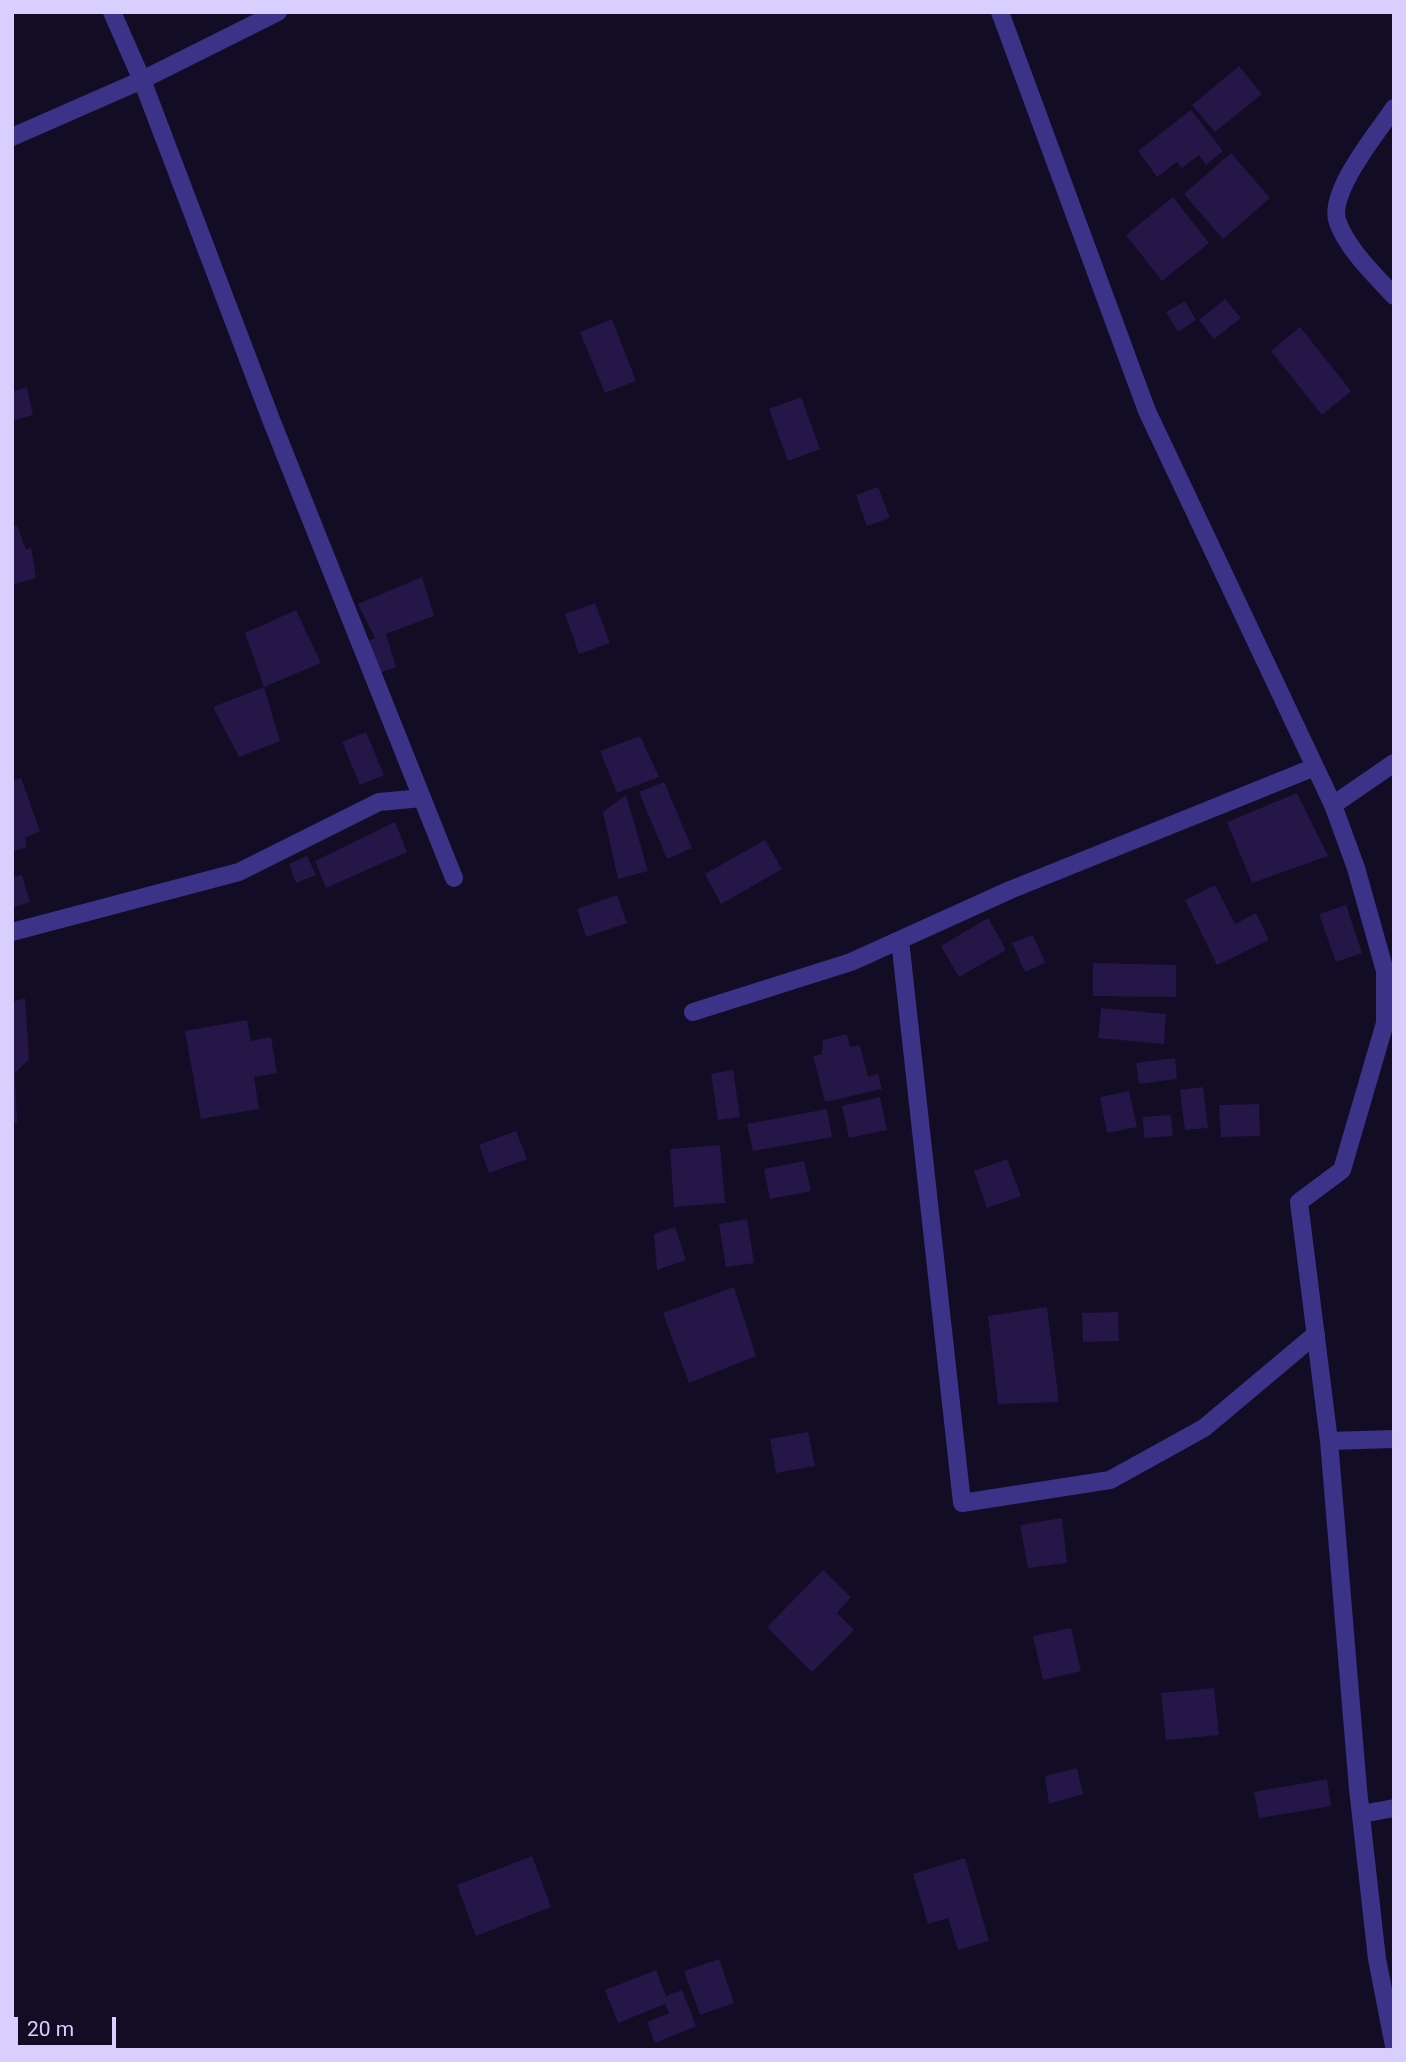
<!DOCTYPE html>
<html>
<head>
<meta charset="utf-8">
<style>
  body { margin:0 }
  #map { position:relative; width:1406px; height:2062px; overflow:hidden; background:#120c24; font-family:Roboto,sans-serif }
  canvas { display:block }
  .frame { position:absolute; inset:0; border:14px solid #d8cfff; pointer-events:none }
  .scale { position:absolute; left:14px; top:2017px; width:102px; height:32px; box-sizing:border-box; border:4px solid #d8cfff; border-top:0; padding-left:9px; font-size:21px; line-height:24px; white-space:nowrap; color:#d8cfff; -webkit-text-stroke:5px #120c24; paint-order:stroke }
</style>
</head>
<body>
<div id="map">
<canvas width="1406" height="2062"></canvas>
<div class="frame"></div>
<div class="scale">20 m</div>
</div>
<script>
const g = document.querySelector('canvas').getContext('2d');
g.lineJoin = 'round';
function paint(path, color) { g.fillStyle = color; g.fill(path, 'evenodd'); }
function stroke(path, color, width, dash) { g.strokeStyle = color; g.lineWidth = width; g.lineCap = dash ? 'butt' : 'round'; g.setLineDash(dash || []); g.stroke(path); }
paint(new Path2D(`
  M1239,66l23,28 -47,38 -23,-27z
  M1191,110l32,41 -17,14 -7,-10 -17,13 -5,-6 -20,15 -19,-26z
  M1231,153l39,45 -47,41 -39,-45z
  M1173,197l36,46 -47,38 -36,-46z
  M1225,299l16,19 -27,21 -15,-19z
  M1185,301l11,19 -18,12 -12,-20z
  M612,319l24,62 -31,12 -25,-61z
  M1300,327l51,64 -29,24 -51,-64z
  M27,387l6,28 -21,6v-29z
  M801,397l19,52 -32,12 -19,-52z
  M878,487l12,31 -23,8 -11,-31z
  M17,525l9,25 5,-3 5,31 -24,7v-57z
  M422,577l12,39 -48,18 10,33 -19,7 -12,-32 10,-4 -17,-34z
  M595,603l15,40 -31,11 -14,-40z
  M296,610l25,53 -57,24 -19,-54z
  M264,687l16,54 -41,16 -26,-50z
  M366,732l18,43 -24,10 -18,-43z
  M640,736l19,41 -42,16 -17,-42z
  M21,778l19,53 -15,7 2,9 -15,5v-71z
  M664,782l28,66 -25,11 -28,-67z
  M1297,793l31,63 -76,27 -25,-61z
  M626,795l22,76 -30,8 -15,-67z
  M395,822l12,30 -81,36 -11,-27z
  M765,840l17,29 -61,35 -16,-30z
  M307,856l9,19 -20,8 -7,-19z
  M22,875l8,27 -18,6v-31z
  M1215,885l20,39 21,-11 13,27 -52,25 -32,-65z
  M617,895l10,28 -41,14 -9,-28z
  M1346,905l16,48 -26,9 -17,-48z
  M988,918l18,32 -47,27 -18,-31z
  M1033,935l12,28 -20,9 -13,-29z
  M1093,963l83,2v32l-83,-1z
  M25,998l4,61 -14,14 2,50h-5v-121z
  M1101,1008l65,6 -2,30 -66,-6z
  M247,1020l4,21 20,-4 6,36 -23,4 5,32 -58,10 -16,-88z
  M847,1034l3,13 10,-2 8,32 10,-3 4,15 -57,13 -12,-46 9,-2 1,-14z
  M1175,1058l2,21 -38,5 -3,-21z
  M733,1070l7,47 -22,3 -7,-46z
  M1203,1087l5,41 -23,2 -5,-40z
  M1129,1091l8,36 -30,6 -7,-36z
  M880,1097l7,33 -38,8 -7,-32z
  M1259,1104l1,32 -39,1 -2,-32z
  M827,1109l5,28 -79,14 -6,-27z
  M1171,1115l2,21 -29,2 -1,-21z
  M516,1131l11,28 -38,14 -10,-28z
  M720,1145l5,58 -51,4 -4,-58z
  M1007,1159l14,37 -34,12 -13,-37z
  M804,1161l7,30 -41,8 -6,-30z
  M747,1219l7,44 -28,4 -7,-43z
  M675,1227l11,33 -29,10 -3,-36z
  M734,1287l22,69 -67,27 -26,-70z
  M1047,1307l12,95 -61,2 -10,-88z
  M1118,1312l1,29 -36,1 -1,-29z
  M808,1432l7,34 -39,7 -6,-34z
  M1062,1518l5,45 -39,5 -8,-43z
  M823,1570l28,27 -14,16 17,17 -42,42 -45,-45z
  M1071,1628l10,43 -38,9 -10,-44z
  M1214,1688l5,47 -53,5 -5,-47z
  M1077,1768l6,26 -34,10 -4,-28z
  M1327,1779l4,27 -72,12 -5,-26z
  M532,1856l19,51 -75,29 -19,-51z
  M965,1858l24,83 -31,9 -10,-32 -20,6 -15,-50z
  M719,1959l15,44 -34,12 -16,-44z
  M656,1970l10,26 16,-6 14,36 -41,17 -8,-21 22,-9 -4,-9 -47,19 -13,-33z`), '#241647');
stroke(new Path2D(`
  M278,12l-136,68 130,342 182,456
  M1000,12l147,399 186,394
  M1394,108c-16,24 -68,86 -56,115 11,28 36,51 56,73
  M12,137l130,-57 -30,-68
  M1394,763l-61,42 23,63 29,103v52l-43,147 -43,32 30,239 29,348 19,170 17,87
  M12,932l227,-60 140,-70 43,-4
  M900,940l62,563 148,-23 94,-52 112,-94
  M693,1012l158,-50 159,-72 305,-123
  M1329,1441l65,-2
  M1362,1814l32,-6`), '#3c3288', 18);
</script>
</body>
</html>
